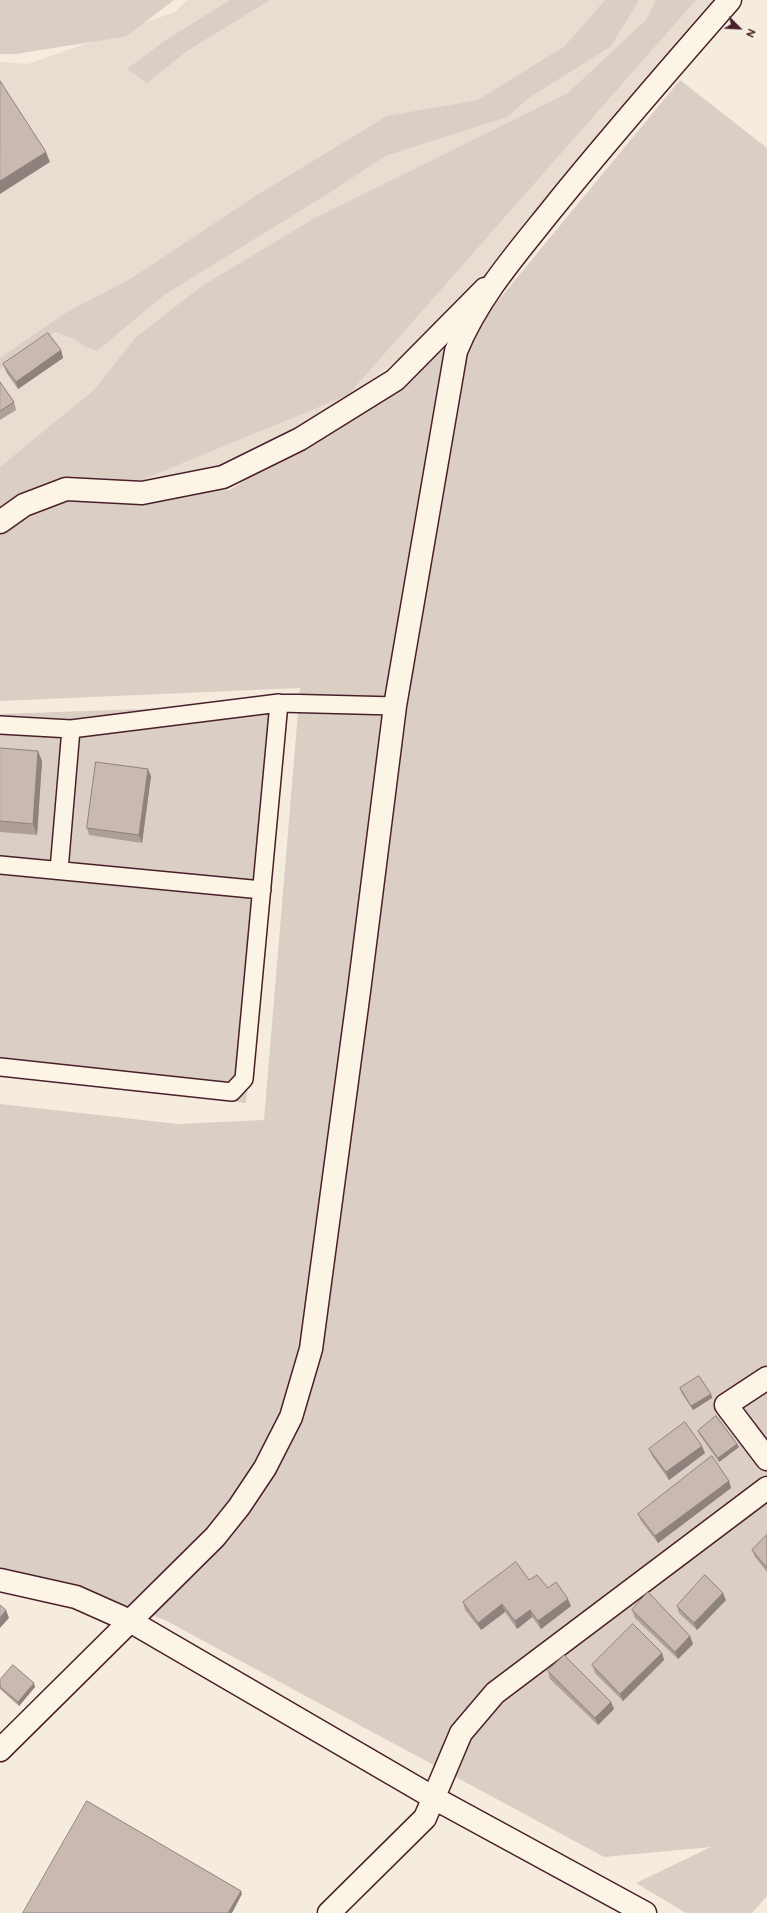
<!DOCTYPE html>
<html>
<head>
<meta charset="utf-8">
<style>
  body { margin:0 }
  #map { position:relative; width:767px; height:1913px; overflow:hidden; background:#f5ecde; font-family:"Balsamiq Sans",sans-serif }
  canvas { display:block }
  .north { position:absolute; left:719px; top:8px; width:40px; height:40px; -webkit-text-stroke:3px #fcf5e5; paint-order:stroke; rotate:114deg; font-size:11px; font-weight:700; line-height:16px; text-align:center; color:#4a1f2b }
  .north::after { content:''; display:block; margin:auto; width:14px; height:18px; background:#4a1f2b; clip-path:polygon(50% 0,100% 100%,50% 72%,0 100%) }
</style>
</head>
<body>
<div id="map">
<canvas width="767" height="1913"></canvas>
<div class="north">N</div>
</div>
<script>
const g = document.querySelector('canvas').getContext('2d');
g.lineJoin = 'round';
function paint(path, color) { g.fillStyle = color; g.fill(path, 'evenodd'); }
function stroke(path, color, width, dash) { g.strokeStyle = color; g.lineWidth = width; g.lineCap = dash ? 'butt' : 'round'; g.setLineDash(dash || []); g.stroke(path); }
paint(new Path2D(`
  M188,0h542l-268,313 -192,141 -120,38 -150,-2v-428l28,2 147,-52z`), '#e8ddd0');
paint(new Path2D(`
  M0,0h174l-47,36 -111,18h-16z
  M230,0h40l-83,51 -40,32 -20,-14 39,-29z
  M605,0h34l-28,46 -82,52 -22,19 -122,39 -56,37 -165,102 -67,56 -13,-5 -9,-7 -20,-7 -55,37v-11l67,-46 65,-34 125,-83 130,-79 91,-16 87,-54z
  M656,0h40l-348,395 -214,88 -66,-7 -68,45v-54l94,-77 42,-53 66,-51 113,-68 253,-125 78,-73z
  M680,80l87,68v1748l-15,17h-66l-50,-30 75,-36 -107,10 -441,-238 -136,-43 -27,-6v-466l178,20 86,-4 36,-432 -300,13v-178l80,-33h150l243,-159z
  M284,704l-38,399 -246,-28v-361z`), '#dbcec4');
const lane = new Path2D(`
  M0,725l71,4
  M0,865l262,25
  M59,870l12,-141 208,-26 116,3
  M0,1067l232,25 12,-13 35,-376`);
const street = new Path2D(`
  M0,522l24,-17 42,-16 76,4 81,-16 77,-38 95,-59 90,-91
  M767,1378l-41,27 41,54
  M0,1580l76,17 54,24 304,177 211,115
  M329,1913l96,-95 36,-85 34,-40 272,-205`);
const secondary = new Path2D(`
  M0,1750l215,-213 24,-30 26,-39 26,-51 20,-68 48,-358 36,-285 61,-355c22,-54 61,-98 97,-143 57,-71 117,-139 177,-208`);
stroke(lane, '#4a1f2b', 20);
stroke(street, '#4a1f2b', 25);
stroke(secondary, '#4a1f2b', 25);
stroke(lane, '#fcf5e5', 17);
stroke(street, '#fcf5e5', 22);
stroke(secondary, '#fcf5e5', 22);
paint(new Path2D(`
  M61,350l2,8 -45,31 -12,-17 -3,-8z
  M0,382l14,20 2,8 -16,10z
  M0,748l42,13 -5,74 -37,-3z
  M151,776l-9,67 -53,-8 -2,-7z
  M680,1388l31,6 1,4 -19,12 -12,-18z
  M698,1431l39,13 2,3 -20,15 -20,-28z
  M649,1449l56,4 -36,27 -17,-24z
  M729,1481l2,7 -73,55 -17,-22 -3,-7z
  M767,1535v37l-12,-15 -3,-7z
  M529,1580l19,8 23,18 -30,23 -9,-12 -15,12 -12,-17 -24,18 -16,-20 -2,-8z
  M726,1600l-29,30 -18,-17 -2,-7z
  M632,1610l58,26 3,8 -15,15 -43,-41z
  M662,1653l2,7 -41,41 -28,-28 -3,-8z
  M548,1671l63,31 3,7 -16,16 -48,-46z
  M0,1680l35,7 -16,19 -19,-17z`), '#ae9f98');
paint(new Path2D(`
  M46,152l4,10 -50,32v-13z
  M61,350l2,8 -45,31 -2,-7z
  M38,751l4,10 -5,74 -4,-11z
  M148,769l3,7 -9,67 -3,-8z
  M711,1394l1,4 -19,12 -2,-4z
  M737,1444l2,3 -20,15 -1,-4z
  M702,1446l3,7 -36,27 -3,-8z
  M729,1481l2,7 -73,55 -3,-7z
  M723,1593l3,7 -29,30 -3,-7z
  M568,1599l3,7 -30,23 -3,-8z
  M502,1604l3,8 -24,18 -3,-7z
  M6,1610l3,8 -9,10v-10z
  M530,1610l2,7 -15,12 -2,-8z
  M690,1636l3,8 -15,15 -3,-7z
  M662,1653l2,7 -41,41 -3,-7z
  M34,1683l1,4 -16,19 -1,-4z
  M611,1702l3,7 -16,16 -3,-7z
  M241,1891l1,3 -10,19h-4z`), '#8d827c');
const building = new Path2D(`
  M0,81l46,71 -46,29z
  M48,333l13,17 -45,32 -13,-18z
  M0,382l14,20 -14,9z
  M0,748l38,3 -5,73 -33,-3z
  M96,762l52,7 -9,66 -52,-7z
  M699,1376l12,18 -20,12 -11,-18z
  M716,1416l21,28 -19,14 -20,-27z
  M685,1422l17,24 -36,26 -17,-23z
  M712,1456l17,25 -74,55 -17,-22z
  M767,1535v33l-15,-18z
  M516,1562l13,18 8,-5 11,13 8,-6 12,17 -30,22 -8,-11 -15,11 -13,-17 -24,19 -15,-21z
  M705,1575l18,18 -29,30 -17,-17z
  M648,1592l42,44 -15,16 -43,-42z
  M0,1605l6,5 -6,8z
  M633,1624l29,29 -42,41 -28,-29z
  M564,1655l47,47 -16,16 -47,-47z
  M13,1665l21,18 -16,19 -18,-15v-7z
  M87,1801l154,90 -13,22h-205z`);
paint(building, '#cab9b1');
stroke(building, '#8d827c', 1);
</script>
</body>
</html>
